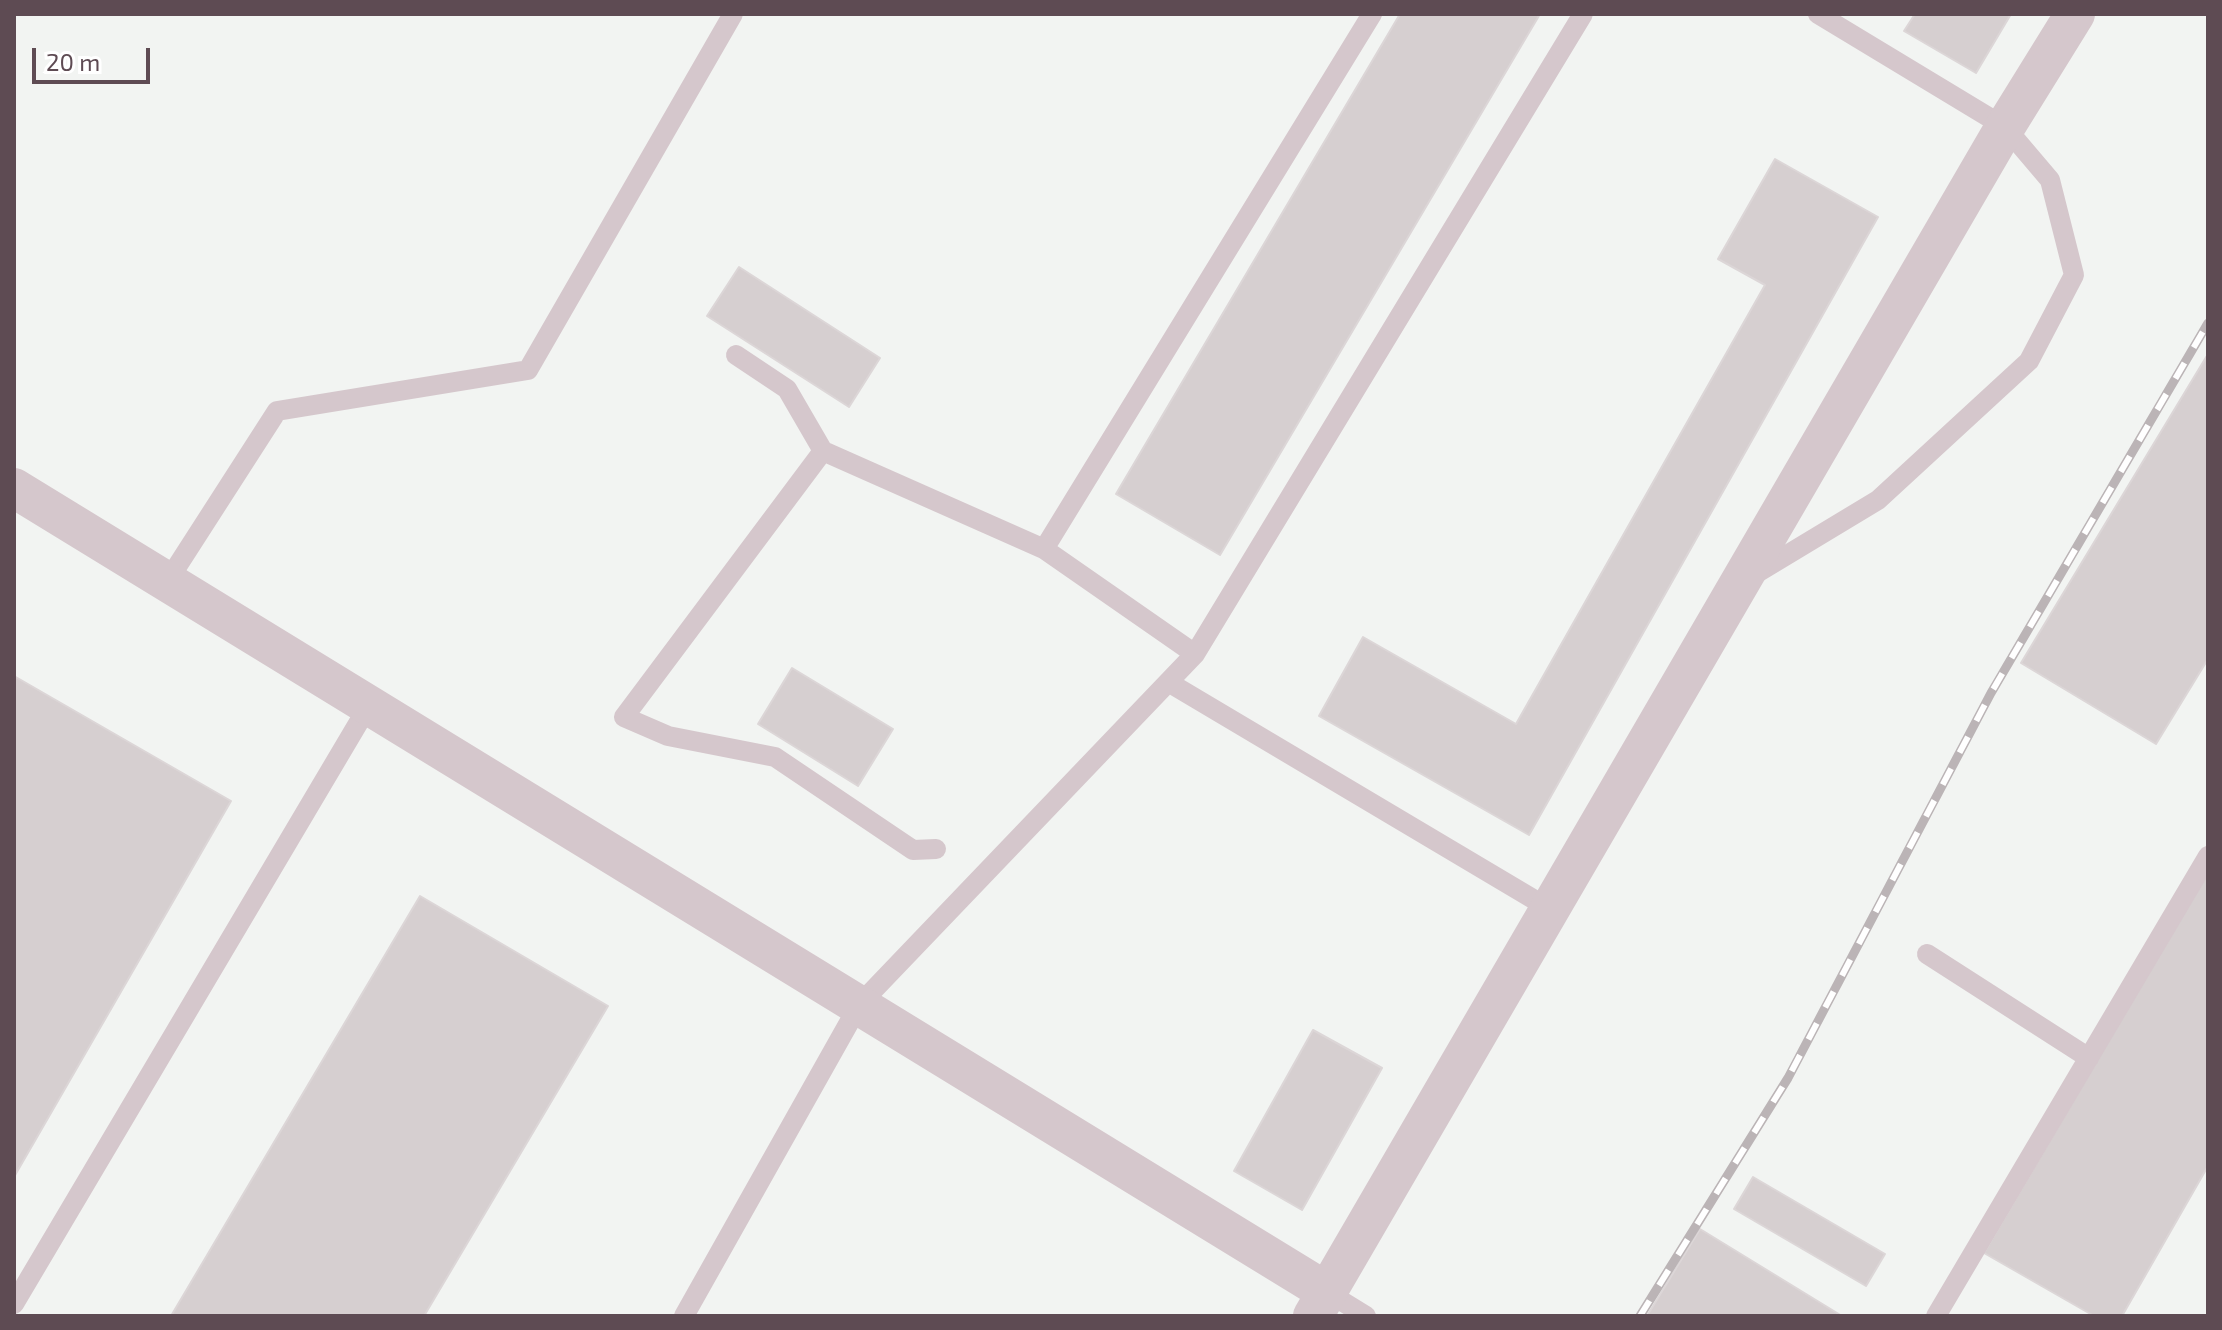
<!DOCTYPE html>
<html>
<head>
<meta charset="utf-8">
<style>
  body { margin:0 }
  #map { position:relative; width:2222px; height:1330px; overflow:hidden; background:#f2f4f2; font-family:"Exo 2",sans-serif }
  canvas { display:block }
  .frame { position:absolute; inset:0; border:16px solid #5e4b53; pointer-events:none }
  .scale { position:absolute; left:32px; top:48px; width:118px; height:36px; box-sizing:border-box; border:4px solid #5e4b53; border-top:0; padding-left:10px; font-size:24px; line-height:28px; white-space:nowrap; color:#5e4b53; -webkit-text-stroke:6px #fff; paint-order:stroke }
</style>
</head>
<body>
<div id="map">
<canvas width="2222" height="1330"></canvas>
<div class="frame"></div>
<div class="scale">20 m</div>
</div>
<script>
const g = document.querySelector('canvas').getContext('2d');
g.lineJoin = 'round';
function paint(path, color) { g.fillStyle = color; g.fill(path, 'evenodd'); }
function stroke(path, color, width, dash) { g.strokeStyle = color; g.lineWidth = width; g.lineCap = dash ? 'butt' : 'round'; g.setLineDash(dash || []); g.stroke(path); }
const building = new Path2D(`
  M1400,14h140l-320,541 -104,-61z
  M1915,14h96l-35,59 -72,-42z
  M1775,159l103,58 -349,618 -210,-119 44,-79 153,87 249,-439 -47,-26z
  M739,267l141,91 -31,49 -142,-91z
  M2208,354v305l-52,85 -135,-81z
  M792,668l101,61 -35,57 -100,-62z
  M14,676l217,125 -217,376z
  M2208,871v295l-86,150h-28l-110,-63z
  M420,896l188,110 -184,310h-253z
  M1313,1030l69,38 -80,142 -68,-39z
  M1753,1177l132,77 -19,32 -132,-77z
  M1700,1229l142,87h-195z`);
paint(building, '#d6cfd0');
stroke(building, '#dcd6d7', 2);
stroke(new Path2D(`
  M736,355l51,34 36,62
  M1044,549l328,-535
  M1752,576l126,-76 151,-139 45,-86 -24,-95 -45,-53 -187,-113
  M167,582l110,-171 251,-41 205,-356
  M1168,682l382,227
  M936,849l-23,1 -138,-93 -107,-21 -44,-19 199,-266 221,98 151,105
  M1927,954l162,104
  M1327,1292l39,24
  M14,1304l355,-599
  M684,1316l175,-311 336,-351 388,-640
  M1936,1316l272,-460`), '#d5c7cc', 20);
stroke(new Path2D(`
  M14,488l1313,804
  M1313,1316l692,-1189 70,-113`), '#d5c7cc', 40);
const rail = new Path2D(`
  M1640,1316l148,-238 203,-385 217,-370`);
stroke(rail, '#bbb4b6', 9);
stroke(rail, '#fff', 6, [18]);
</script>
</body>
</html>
